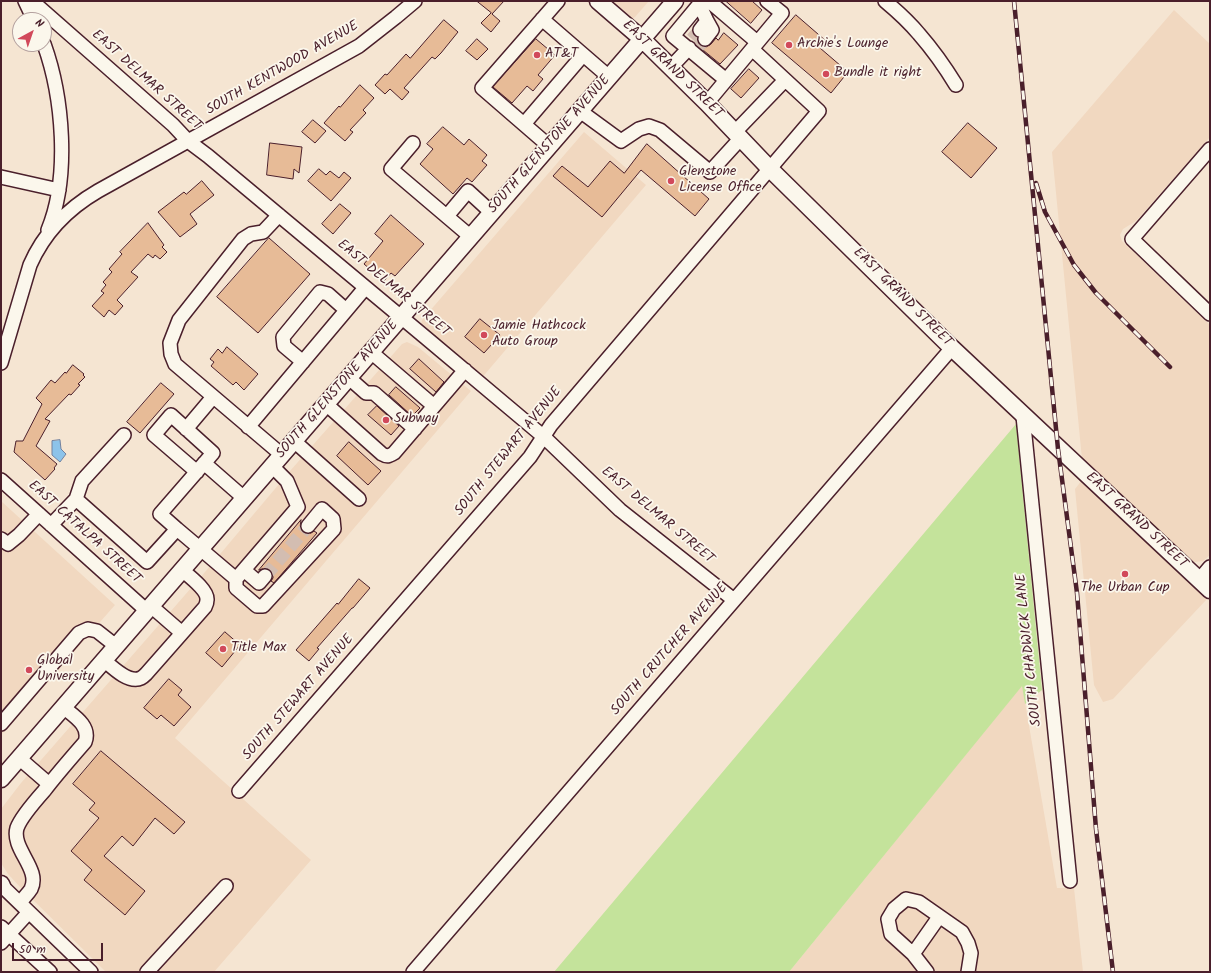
<!DOCTYPE html>
<html>
<head>
<meta charset="utf-8">
<style>
  body { margin:0 }
  #map { position:relative; width:1211px; height:973px; overflow:hidden; background:#f5e5d2; font-family:Kalam,sans-serif }
  canvas { display:block }
  .frame { position:absolute; inset:0; border:2px solid #4a1f2b; pointer-events:none }
  .north { position:absolute; left:12px; top:12px; width:40px; height:40px; box-sizing:border-box; background:#fbf7ec; border:1px solid #b4a19f; border-radius:50%; rotate:40deg; font-size:11px; font-weight:700; line-height:16px; text-align:center; color:#4a1f2b }
  .north::after { content:''; display:block; margin:auto; width:14px; height:18px; background:#d1495b; clip-path:polygon(50% 0,100% 100%,50% 72%,0 100%) }
  .scale { position:absolute; left:12px; top:943px; width:91px; height:18px; box-sizing:border-box; border:2px solid #4a1f2b; border-top:0; padding-left:5px; font-size:12px; line-height:14px; white-space:nowrap; color:#4a1f2b; -webkit-text-stroke:3px #fbf7ec; paint-order:stroke }
</style>
</head>
<body>
<div id="map">
<canvas width="1211" height="973"></canvas>
<div class="frame"></div>
<div class="north">N</div>
<div class="scale">50 m</div>
</div>
<script>
const g = document.querySelector('canvas').getContext('2d');
g.lineJoin = 'round';
function paint(path, color) { g.fillStyle = color; g.fill(path, 'evenodd'); }
function stroke(path, color, width, dash) { g.strokeStyle = color; g.lineWidth = width; g.lineCap = dash ? 'butt' : 'round'; g.setLineDash(dash || []); g.stroke(path); }
function label(font, color, halo, rows, align = 'center') {
  g.font = font + ' Kalam,sans-serif'; g.lineWidth = 3.5; g.setLineDash([]); g.textBaseline = 'middle'; g.strokeStyle = halo; g.fillStyle = color; for (const [text, x, y, turn = 0] of rows) {
    g.save(); g.translate(x, y); g.rotate((+turn || 0) * Math.PI / 180); g.textAlign = isNaN(turn) ? turn : align; if (halo) g.strokeText(text, 0, 0); g.fillText(text, 0, 0); g.restore();
  }
}
paint(new Path2D(`
  M605,1h44l-14,16 -4,3z
  M1174,10l36,34v93l-74,84 -13,8 -3,6 2,6 88,84v230l-7,6 -8,1 -8,-3 -105,-100 -30,-307z
  M584,132l62,53 -166,195 -58,-50 -1,-5 1,-5z
  M407,342l11,5 53,44 -296,347 136,122 -97,112h-108l-86,-85 -12,-13 -7,-11v-54l20,-26 184,-211 85,-101 112,-127z
  M1082,480l126,118 -95,101 -10,3 -9,-17 -19,-196z
  M1,501l114,104 -114,130z
  M1022,685l35,203h17l9,84h-294z`), '#f1d8c0');
paint(new Path2D(`
  M1016,424l26,266 -17,14 -3,-18 -233,286h-235z`), '#c4e39b');
const water = new Path2D(`
  M60,440l1,9 5,5 -6,8 -8,-7v-14z`);
paint(water, '#8cc3ea');
stroke(water, '#72819e', 1);
const building = new Path2D(`
  M477,1h27l-12,13 8,7 -9,11 -10,-9 10,-10z
  M726,1h26l10,9 -11,13z
  M796,15l30,26 -6,7 28,24 -17,21 -59,-50z
  M444,20l14,12 -17,21 -6,6 -3,-2 -28,31 5,4 -7,8 -12,-11 -5,5 -10,-9 10,-11 2,1 19,-21 4,4z
  M724,33l14,12 -18,19 -17,-14 3,-3 5,-3 5,-6 2,2z
  M477,39l11,10 -11,11 -11,-9z
  M536,39l19,16 -17,20 5,4 -10,12 -6,-5 -15,17 -19,-16z
  M749,69l10,9 -18,20 -10,-9z
  M360,85l14,13 -11,12 3,3 -16,17 3,2 -8,9 -21,-18 15,-17 1,1z
  M313,120l13,11 -11,12 -13,-11z
  M968,123l29,25 -26,30 -29,-26z
  M443,127l21,18 5,-6 18,16 -5,6 5,4 -15,17 -5,-4 -14,16 -33,-30 13,-15 -6,-5z
  M270,143l32,4 -3,26 -5,-4 -1,10 -26,-4z
  M647,144l62,55 -14,17 -54,-46 -39,47 -49,-41 9,-10 26,21 22,-26 14,12z
  M319,169l7,6 4,-4 9,7 5,-6 7,6 -20,23 -23,-20z
  M202,181l12,14 -24,19 7,10 -17,13 -22,-25 26,-20 2,2z
  M340,204l11,9 -18,21 -11,-10z
  M391,215l33,29 -29,32 -4,-3 -7,8 -20,-17 19,-23 -8,-7z
  M148,223l16,22 -2,2 5,5 -7,7 -5,-4 -2,3 -5,-4 -17,18 7,5 -21,23 6,6 -8,9 -6,-5 -5,7 -12,-11 12,-13 -3,-2 5,-6 -3,-3 9,-10 -3,-3 13,-15 -2,-2z
  M269,238l41,36 -52,59 -41,-36z
  M480,319l20,16 -16,18 -19,-16z
  M227,347l31,27 -14,16 -8,-8 -3,3 -22,-19 3,-4 -4,-3 8,-10 4,4z
  M419,359l25,23 -8,10 -26,-23z
  M73,365l11,9 -1,1 2,2 -7,7 2,1 -9,10 -2,-1 -24,25 5,2 -14,25 21,18 -3,4 1,1 -10,11 -31,-28 2,-11h7l19,-37 -6,-6 15,-18 4,3 10,-11 1,1z
  M161,383l13,11 -34,39 -13,-11z
  M396,387l24,21 -8,8 -23,-21z
  M377,406l22,20 -8,9 -23,-20z
  M349,442l32,29 -13,14 -31,-29z
  M301,520l-1,8 3,4 4,2 4,-1 3,-2 3,2 -43,50 -3,-2 2,-3v-4l-3,-4 -4,-2 -7,2z
  M359,579l11,9 -17,20h-1l-35,40 2,1 -10,12 -13,-11 41,-47 1,1z
  M225,632l15,13 -18,22 -16,-14z
  M169,679l13,11 -4,5 13,12 -17,19 -13,-11 -4,4 -13,-11z
  M101,751l84,71 -11,12 -19,-16 -22,28 -11,-10 -18,20 41,35 -20,24 -41,-35 8,-10 -21,-19 28,-33 -10,-8 6,-7 -22,-19z`);
paint(building, '#e7bb97');
stroke(building, '#4a1f2b', 1);
stroke(new Path2D(`
  M692,39l8,-9
  M697,48l8,-9
  M265,576l43,-50`), '#d3bdb1', 13, [13, 6]);
const minor = new Path2D(`
  M25,1l9,19
  M32,1l141,124 15,16 20,15 169,141 48,40 119,100 76,73 114,90
  M702,1l-29,35 53,44
  M709,1l48,41
  M885,1c12,10 24,21 34,33 14,16 26,33 37,51
  M699,4l8,17 -7,9
  M542,19l67,58
  M705,39l7,-9 -5,-9
  M44,44c19,53 26,133 4,186
  M671,67l18,-19
  M707,103l75,-90 -15,-12
  M580,111l41,30 18,-12 10,-3 11,4 50,42 31,-34
  M524,124l59,-69
  M735,132l50,-52
  M413,143l-22,26 80,68
  M549,146l-67,-58 76,-87
  M1210,149l-78,90 78,75
  M1,177l58,13
  M279,215l-16,17 -12,2 -8,5 -64,81 -9,23 1,11 4,10 107,91
  M447,216l21,-25 24,22
  M371,352l63,54
  M303,362l-19,-16 -1,-9 37,-45 8,2 18,16
  M1,363l29,-98c14,-32 37,-56 68,-74l261,-145 37,-29 19,-16
  M349,378l17,15h8l41,36
  M326,404l56,50c5,3 7,2 12,-1l71,-83
  M1023,416l47,465
  M248,427l117,-139
  M186,429l27,-32
  M294,441l65,58
  M204,463l40,35
  M272,466l15,15 11,26 -62,72v9l21,18h6l71,-77 -1,-10 -11,-10 -14,17
  M1,480l146,131
  M76,499l71,63 30,-33 59,50
  M51,525l25,-26 6,-18 42,-46
  M177,529l-17,-15 53,-61 -42,-38 -17,20 43,37
  M1,539l7,5 11,-9 20,-21
  M244,570l15,13 6,-7
  M1199,580l11,-13
  M151,606l31,27
  M104,660c8,7 25,24 37,18 2,-1 3,-2 5,-4l59,-67c1,-2 2,-4 2,-7 1,-10 -18,-24 -25,-30
  M1,724l78,-91 9,-4 9,2 19,15
  M19,758l30,26
  M239,791l291,-334 21,-32 268,-314 -67,-62
  M1,885l90,87
  M20,903c3,-5 8,-9 11,-14 10,-20 -20,-40 -14,-61 4,-11 19,-28 27,-37 13,-17 27,-33 41,-49 6,-16 -11,-26 -22,-35
  M1,927l49,45
  M1,943l28,-31
  M913,954l26,-37
  M147,972l79,-86
  M413,972l539,-624
  M927,972l-14,-18 -22,-20 -3,-15 6,-10 12,-10 13,3 43,30 6,11 3,10 -3,19`);
const major = new Path2D(`
  M598,1l44,38 65,64 63,66 182,179 258,242
  M1,779l674,-778
  M1,884l1,2`);
stroke(minor, '#4a1f2b', 16);
stroke(major, '#4a1f2b', 19);
stroke(minor, '#fbf7ec', 13);
stroke(major, '#fbf7ec', 16);
const rail = new Path2D(`
  M1014,1l44,448 19,144 19,236 17,143
  M1036,183l9,29 29,53 22,28 74,74`);
stroke(rail, '#4a1f2b', 4.5);
stroke(rail, '#fbf7ec', 3, [9]);
for (const [x, y, r, color] of [
  [789,45,4,"#d1495b"],
  [537,55,4,"#d1495b"],
  [826,74,4,"#d1495b"],
  [671,181,4,"#d1495b"],
  [484,335,4,"#d1495b"],
  [386,420,4,"#d1495b"],
  [1125,574,4,"#d1495b"],
  [223,649,4,"#d1495b"],
  [29,670,4,"#d1495b"]
]) { const dot = new Path2D(); dot.arc(x, y, r, 0, 2 * Math.PI); g.fillStyle = color; g.fill(dot); stroke(dot, '#fbf7ec', 1.5); }
label('14px', '#4a1f2b', '#fbf7ec', [
  ["Archie's Lounge",797,45],
  ["AT&T",545,55],
  ["Bundle it right",834,74],
  ["Glenstone",679,173],
  ["License Office",679,189],
  ["Jamie Hathcock",492,327],
  ["Auto Group",492,343],
  ["Subway",394,420],
  ["The Urban Cup",1125,589,"center"],
  ["Title Max",231,649],
  ["Global",37,662],
  ["University",37,678]
], 'left');
label('14px', '#4a1f2b', '#fbf7ec', [
  ["SOUTH KENTWOOD AVENUE",283,69,-30],
  ["EAST GRAND STREET",672,70,44],
  ["EAST DELMAR STREET",146,81,42],
  ["SOUTH GLENSTONE AVENUE",550,145,-49],
  ["EAST DELMAR STREET",393,289,40],
  ["EAST GRAND STREET",902,298,45],
  ["SOUTH GLENSTONE AVENUE",338,390,-49],
  ["SOUTH STEWART AVENUE",509,452,-51],
  ["EAST DELMAR STREET",657,516,40],
  ["EAST GRAND STREET",1136,521,43],
  ["EAST CATALPA STREET",84,533,42],
  ["SOUTH CRUTCHER AVENUE",670,650,-49],
  ["SOUTH CHADWICK LANE",1030,650,-96],
  ["SOUTH STEWART AVENUE",299,698,-49]
]);
</script>
</body>
</html>
